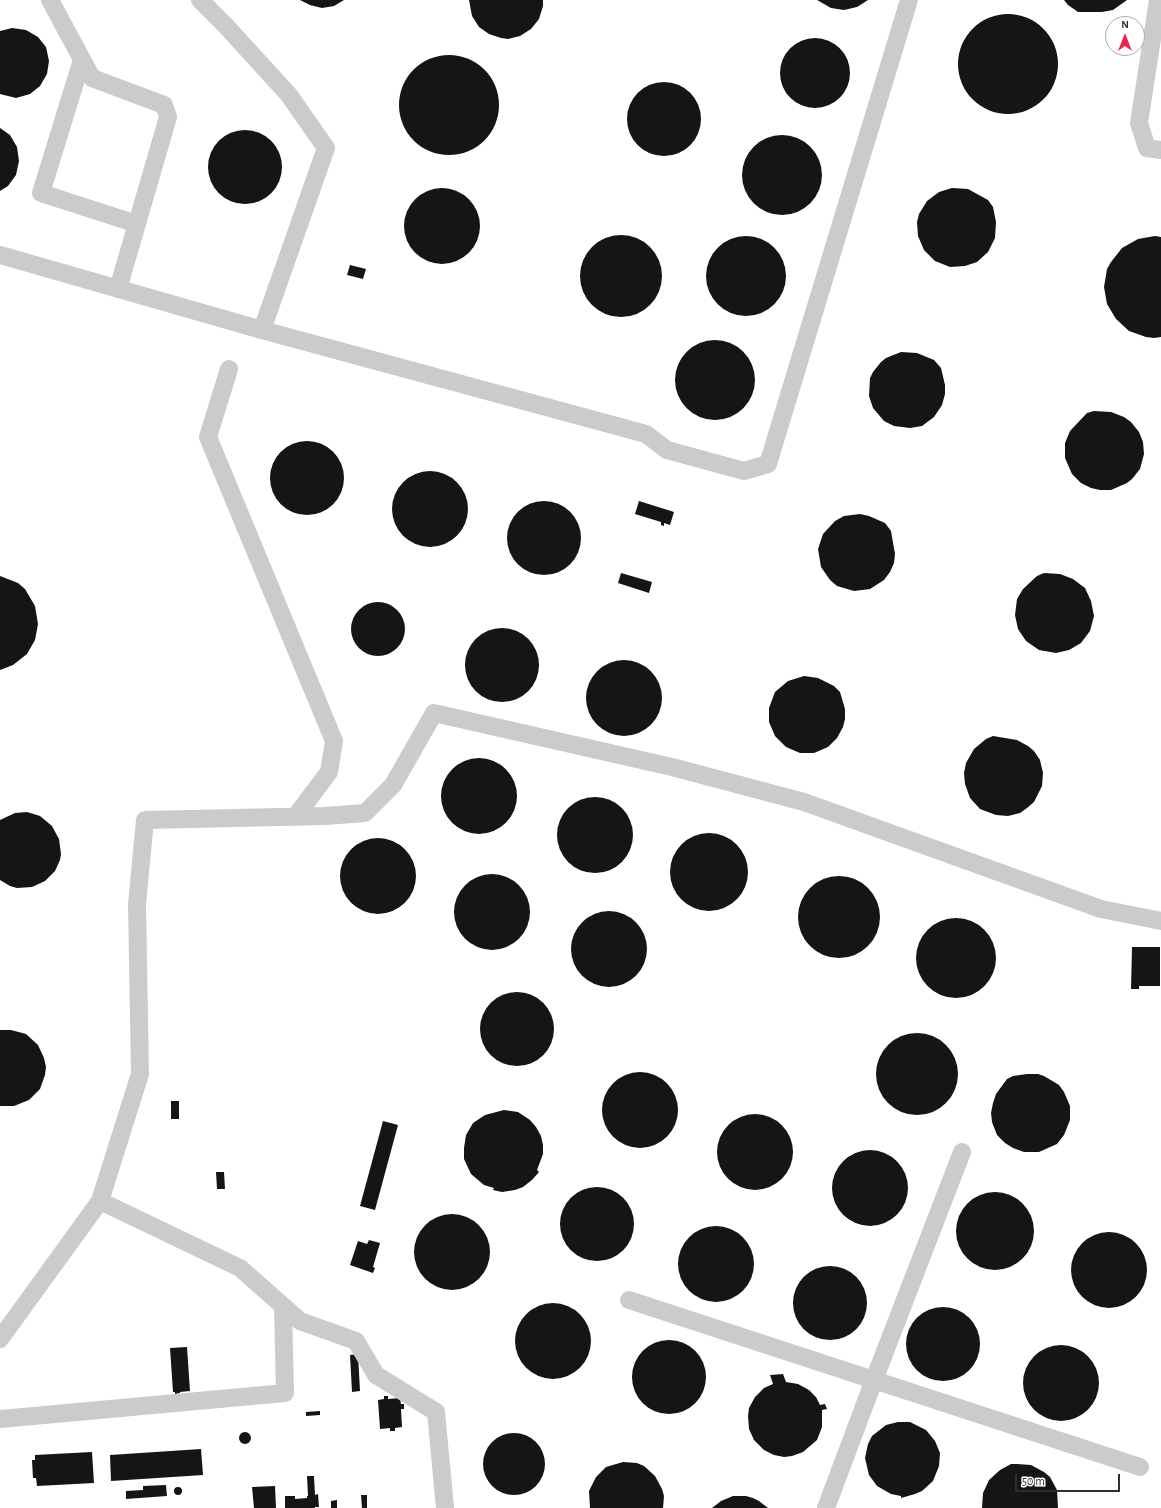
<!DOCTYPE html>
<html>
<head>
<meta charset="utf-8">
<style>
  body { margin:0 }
  #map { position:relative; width:1161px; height:1508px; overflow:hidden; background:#fff; font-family:"Alegreya Sans",sans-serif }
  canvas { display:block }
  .north { position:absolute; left:1105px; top:16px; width:40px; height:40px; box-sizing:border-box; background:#fff; border:1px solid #ababab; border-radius:50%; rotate:0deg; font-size:11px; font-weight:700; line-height:16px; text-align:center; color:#2e2e2e }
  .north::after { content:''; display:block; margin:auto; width:14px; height:18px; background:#f1254a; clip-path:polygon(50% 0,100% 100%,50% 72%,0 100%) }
  .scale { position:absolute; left:1015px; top:1474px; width:105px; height:18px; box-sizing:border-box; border:2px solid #2e2e2e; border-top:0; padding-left:5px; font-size:12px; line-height:14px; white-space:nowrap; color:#2e2e2e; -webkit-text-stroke:3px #fff; paint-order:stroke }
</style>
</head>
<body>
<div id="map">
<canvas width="1161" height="1508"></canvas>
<div class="north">N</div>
<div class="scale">50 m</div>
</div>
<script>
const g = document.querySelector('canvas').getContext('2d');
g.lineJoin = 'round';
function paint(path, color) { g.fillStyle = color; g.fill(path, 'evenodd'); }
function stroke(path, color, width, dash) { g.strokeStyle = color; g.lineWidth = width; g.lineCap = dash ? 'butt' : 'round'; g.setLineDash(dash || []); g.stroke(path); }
paint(new Path2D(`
  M300,0h44l-10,6 -12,2 -12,-3z
  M469,0h74v6l-4,13 -8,10 -11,7 -12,3 -7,-1 -12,-4 -10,-7 -7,-11z
  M817,0h51l-11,7 -13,3 -13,-2z
  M1064,0h63l-14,10 -11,2h-24l-10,-7z
  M958 64a50 50 0 1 1 100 0a50 50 0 1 1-100 0Z
  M12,28l14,2 12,7 8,10 3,14 -2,13 -7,12 -10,8 -14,4 -16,-4v-63z
  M780 73a35 35 0 1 1 70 0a35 35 0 1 1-70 0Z
  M399 105a50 50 0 1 1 100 0a50 50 0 1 1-100 0Z
  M627 119a37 37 0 1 1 74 0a37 37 0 1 1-74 0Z
  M0,128l10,7 7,12 2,14 -3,14 -8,11 -8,5z
  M208 167a37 37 0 1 1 74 0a37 37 0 1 1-74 0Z
  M742 175a40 40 0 1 1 80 0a40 40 0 1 1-80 0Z
  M404 226a38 38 0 1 1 76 0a38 38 0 1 1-76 0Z
  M952,188l16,1 20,11 5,7 3,15 -1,16 -7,14 -11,10 -12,4 -15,1 -15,-6 -11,-11 -6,-14 -1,-14 2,-8 8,-13 12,-9z
  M580 276a41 41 0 1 1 82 0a41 41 0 1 1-82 0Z
  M1155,236l6,1v100l-7,1 -8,-1 -17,-6 -13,-12 -9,-15 -3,-17 3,-18 4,-7 11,-14 16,-9z
  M706 276a40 40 0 1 1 80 0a40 40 0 1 1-80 0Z
  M350,265l16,4 -3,10 -16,-4z
  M675 380a40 40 0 1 1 80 0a40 40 0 1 1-80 0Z
  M901,352l16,1 17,7 7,8 4,17v9l-3,11 -8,12 -12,9 -12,2 -16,-2 -10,-5 -11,-13 -4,-12 1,-18 3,-6 8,-10 5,-4z
  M1094,411l17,1 13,5 7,5 8,10 4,10 1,12 -4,15 -8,10 -5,4 -16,7h-11l-9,-2 -10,-5 -9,-9 -7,-16v-15l5,-12 17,-18z
  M270 478a37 37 0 1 1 74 0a37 37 0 1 1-74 0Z
  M392 509a38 38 0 1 1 76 0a38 38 0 1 1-76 0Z
  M507 538a37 37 0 1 1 74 0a37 37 0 1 1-74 0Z
  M639,501l35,11 -4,13 -6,-2v3l-3,-1v-3l-26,-8z
  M860,514l9,2 16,7 6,8 4,23 -1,9 -4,9 -6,8 -14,9 -16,2 -17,-5 -7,-6 -9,-13 -3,-18 5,-15 12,-13 9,-5z
  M621,573l31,9 -3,11 -31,-10z
  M1044,573l16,1 13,5 12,9 6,13 3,15 -4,15 -9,12 -12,7 -13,3 -17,-3 -13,-9 -8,-12 -3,-14 2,-16 6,-10 14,-13z
  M0,576l18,7 7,6 10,17 3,18 -3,16 -8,14 -14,11 -13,5z
  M351 629a27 27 0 1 1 54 0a27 27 0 1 1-54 0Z
  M465 665a37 37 0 1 1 74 0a37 37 0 1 1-74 0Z
  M586 698a38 38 0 1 1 76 0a38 38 0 1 1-76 0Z
  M804,676l14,2 16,8 6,6 5,17v10l-2,8 -6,11 -9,9 -14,6h-14l-14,-6 -11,-11 -6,-14v-14l6,-16 13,-11z
  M993,736l24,4 11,6 6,5 6,9 3,13 -1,13 -8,16 -7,6 -7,5 -12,3 -12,-1 -16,-6 -10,-11 -5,-14 -1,-11 2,-10 8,-14 12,-10z
  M441 796a38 38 0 1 1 76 0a38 38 0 1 1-76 0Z
  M557 835a38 38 0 1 1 76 0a38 38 0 1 1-76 0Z
  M27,812l13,4 12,10 7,13 2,15 -1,6 -5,11 -10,10 -13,6 -15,1 -7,-2 -10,-6v-60l15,-7z
  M670 872a39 39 0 1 1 78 0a39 39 0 1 1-78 0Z
  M340 876a38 38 0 1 1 76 0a38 38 0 1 1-76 0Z
  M454 912a38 38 0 1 1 76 0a38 38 0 1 1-76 0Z
  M798 917a41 41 0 1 1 82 0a41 41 0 1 1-82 0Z
  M571 949a38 38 0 1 1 76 0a38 38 0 1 1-76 0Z
  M916 958a40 40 0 1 1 80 0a40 40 0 1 1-80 0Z
  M1132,947h28v39h-21v3h-8z
  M480 1029a37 37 0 1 1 74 0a37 37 0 1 1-74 0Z
  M0,1030h11l15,4 12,11 6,13 2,9 -1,8 -5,14 -11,11 -15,6h-14z
  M876 1074a41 41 0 1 1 82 0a41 41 0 1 1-82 0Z
  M602 1110a38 38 0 1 1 76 0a38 38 0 1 1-76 0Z
  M1027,1074h11l6,2 15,9 5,7 6,14v14l-6,15 -7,9 -18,8h-15l-11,-4 -8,-5 -8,-8 -5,-13 -1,-9 2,-10 3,-9 11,-15 6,-3z
  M171,1101h8v18h-8z
  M504,1110l14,2 12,8 6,7 5,9 2,9v9l-6,16 2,2 -7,8 -9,7 -8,3 -13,2 -9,-2 1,-2 -10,-3 -13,-11 -7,-15v-11l2,-13 7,-12 12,-8z
  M717 1152a38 38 0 1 1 76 0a38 38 0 1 1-76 0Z
  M383,1121l15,4 -23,85 -15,-4z
  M832 1188a38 38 0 1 1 76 0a38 38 0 1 1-76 0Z
  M216,1172h8l1,17h-8z
  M560 1224a37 37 0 1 1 74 0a37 37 0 1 1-74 0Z
  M956 1231a39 39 0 1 1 78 0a39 39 0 1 1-78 0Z
  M414 1252a38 38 0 1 1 76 0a38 38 0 1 1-76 0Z
  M678 1264a38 38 0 1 1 76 0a38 38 0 1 1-76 0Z
  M1071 1270a38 38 0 1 1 76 0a38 38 0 1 1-76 0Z
  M369,1240l11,3 -7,24 2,1 -2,5 -23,-8 8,-24 9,3z
  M793 1303a37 37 0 1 1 74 0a37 37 0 1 1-74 0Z
  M515 1341a38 38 0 1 1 76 0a38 38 0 1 1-76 0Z
  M906 1344a37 37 0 1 1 74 0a37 37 0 1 1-74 0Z
  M632 1377a37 37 0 1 1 74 0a37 37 0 1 1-74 0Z
  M1023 1383a38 38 0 1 1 76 0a38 38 0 1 1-76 0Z
  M187,1347l3,44 -10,1v1l-5,1v-2h-2l-3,-44z
  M358,1354l2,37 -8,1 -2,-37z
  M783,1374l3,8 12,2 11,6 7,7 4,8 5,-1 2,5 -5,1v17l-5,13 -14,12 -11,4 -8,1 -10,-2 -10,-5 -10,-10 -5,-11 -1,-13 1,-8 6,-11 9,-9 9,-4 -3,-9z
  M384,1396h4v3l12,-1 1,6h3v5h-3l1,18 -7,1v3h-5v-3l-10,1 -2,-29 6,-1z
  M320,1411v4l-14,1v-4z
  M898,1422h12l16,8 9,11 5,12 -1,13 -6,15 -11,10 -7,3 -14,4v-2l-10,-2 -14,-8 -8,-11 -4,-17 3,-14 4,-8 14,-11z
  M239 1438a6 6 0 1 1 12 0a6 6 0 1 1-12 0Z
  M483 1464a31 31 0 1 1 62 0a31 31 0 1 1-62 0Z
  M201,1449l2,26 -92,6 -1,-26z
  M92,1452l2,31 -57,3 -1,-8h-3l-1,-18h3v-5z
  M623,1462l14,1 7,3 11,10 7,13 2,7 -1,12h-73l-1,-17 7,-14 10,-10z
  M1011,1464h6l14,1 13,7 6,5 7,13 1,18h-76l1,-15 6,-13 11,-10z
  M307,1476h7l1,19 3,-1 1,13h-4v1h-30v-12h10v3l12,-1v-2h1z
  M166,1485l1,11 -41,3v-8l17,-1v-4z
  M275,1486l1,22h-22l-2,-21z
  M174 1491a4 4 0 1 1 8 0a4 4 0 1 1-8 0Z
  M361,1495h6v13h-5z
  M733,1496h13l7,2 6,3 9,7h-56l9,-7z
  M337,1500v8h-6v-7z`), '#151515');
stroke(new Path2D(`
  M50,0l42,78 72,27 4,12 -50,172
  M200,0l26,26 63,69 37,53 -64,182 384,104 21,16 77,21 24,-7 141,-464
  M1158,0l-19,123 8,25 14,2
  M82,60l-41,133 96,31
  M0,255l262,75
  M229,369l-21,68 126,304 -5,31 -34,45
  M100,1201l140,67 60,53 56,20 20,34 60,37 9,96
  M629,1300l511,167
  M0,1339l100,-138 40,-127 -3,-170 8,-84 180,-4 40,-3 28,-28 41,-72 238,54 132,35 297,107 60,12
  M0,1419l285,-26 -2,-87
  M826,1508l48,-128 88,-228`), '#cbcbcb', 18);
</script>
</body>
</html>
